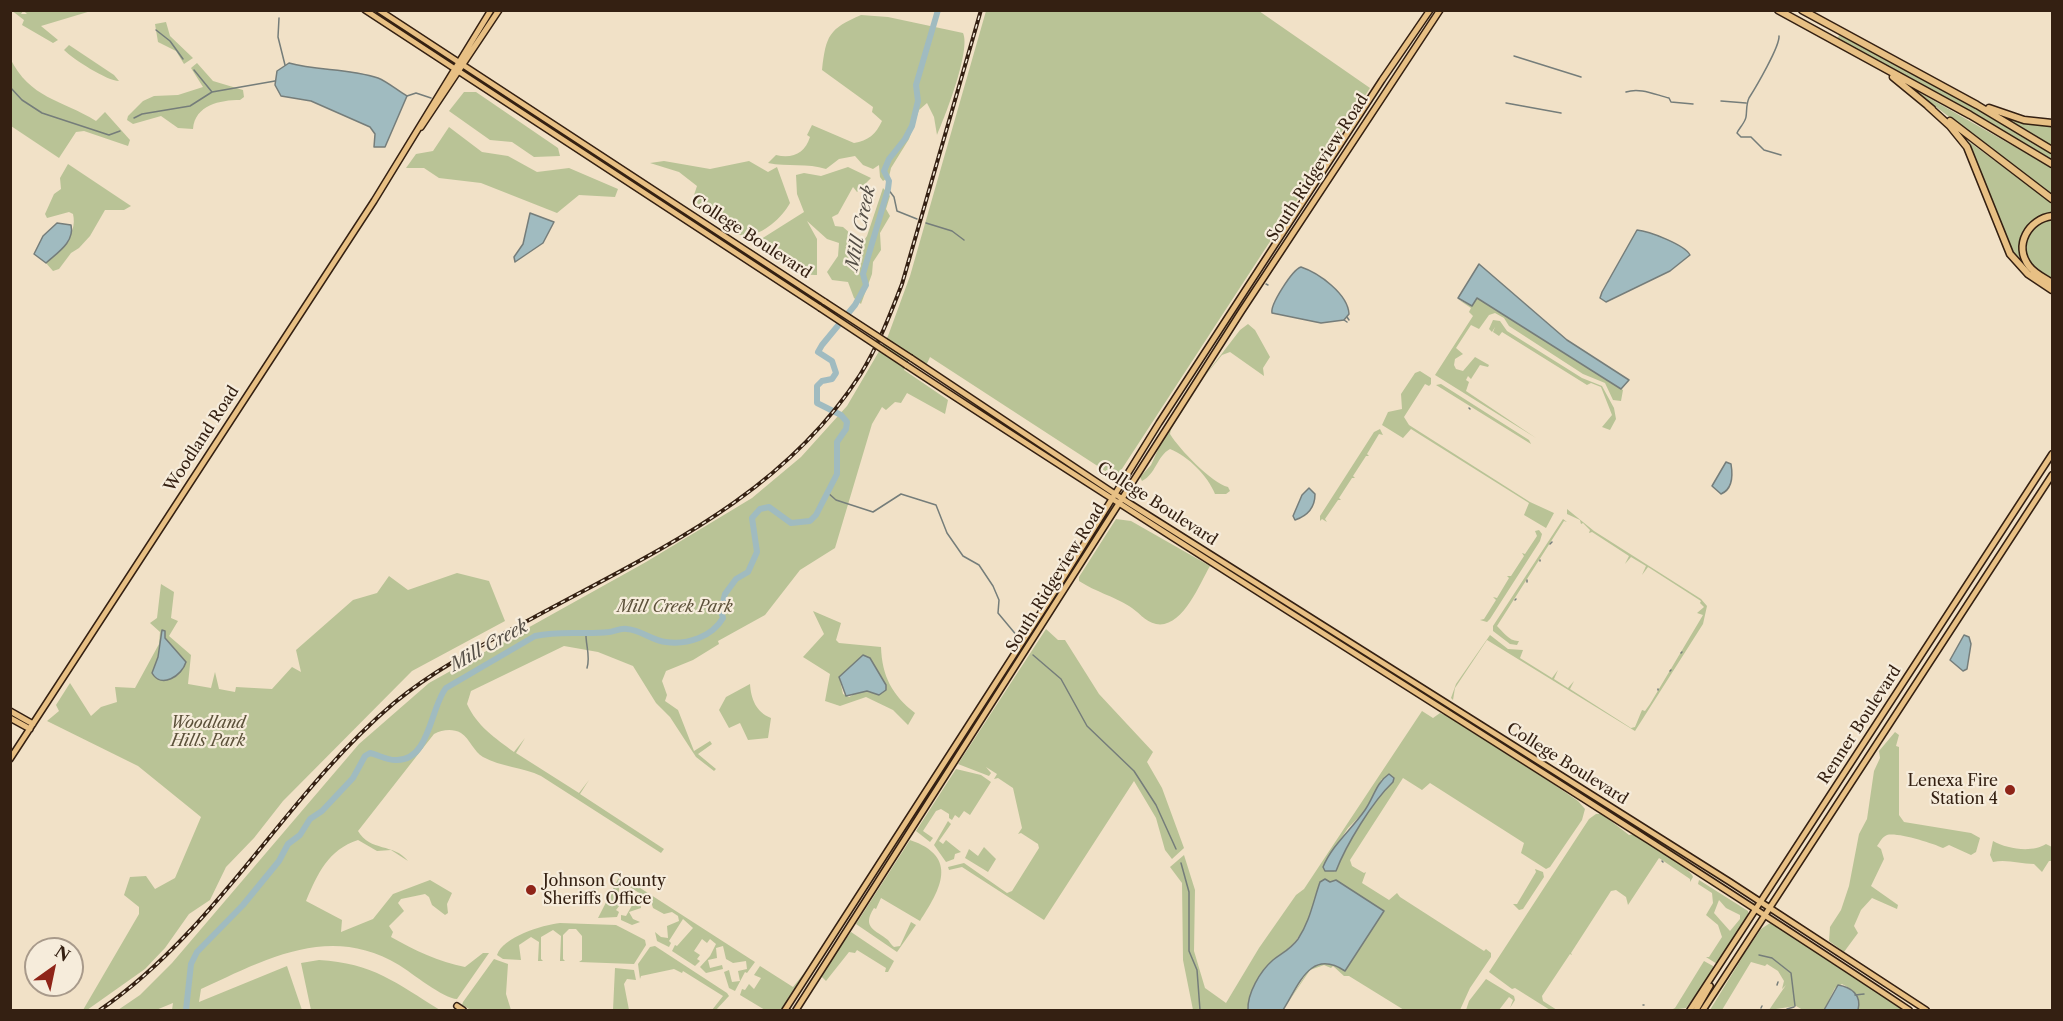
<!DOCTYPE html>
<html>
<head>
<meta charset="utf-8">
<style>
  body { margin:0 }
  #map { position:relative; width:2063px; height:1021px; overflow:hidden; background:#f1e1c7; font-family:"Libre Caslon Text",serif }
  canvas { display:block }
  .frame { position:absolute; inset:0; border:12px solid #342012; pointer-events:none }
  .north { position:absolute; left:24px; top:937px; width:60px; height:60px; box-sizing:border-box; background:#f6ecdb; border:2px solid #a89a8b; border-radius:50%; rotate:33deg; font-size:16px; font-weight:700; line-height:24px; text-align:center; color:#342012 }
  .north::after { content:''; display:block; margin:auto; width:21px; height:27px; background:#8f2418; clip-path:polygon(50% 0,100% 100%,50% 72%,0 100%) }
</style>
</head>
<body>
<div id="map">
<canvas width="2063" height="1021"></canvas>
<div class="frame"></div>
<div class="north">N</div>
</div>
<script>
const g = document.querySelector('canvas').getContext('2d');
g.lineJoin = 'round';
function paint(path, color) { g.fillStyle = color; g.fill(path, 'evenodd'); }
function stroke(path, color, width, dash) { g.strokeStyle = color; g.lineWidth = width; g.lineCap = dash ? 'butt' : 'round'; g.setLineDash(dash || []); g.stroke(path); }
function label(font, color, halo, rows, align = 'center') {
  g.font = font + ' "Libre Caslon Text",serif'; g.lineWidth = 4.5; g.setLineDash([]); g.textBaseline = 'middle'; g.strokeStyle = halo; g.fillStyle = color; for (const [text, x, y, turn = 0] of rows) {
    g.save(); g.translate(x, y); g.rotate((+turn || 0) * Math.PI / 180); g.textAlign = isNaN(turn) ? turn : align; if (halo) g.strokeText(text, 0, 0); g.fillText(text, 0, 0); g.restore();
  }
}
paint(new Path2D(`
  M11,10l12,1 -2,3h6l-3,-3h67l-50,15 17,14 -5,3 -31,-18 2,-5z
  M986,11h273l111,77 -254,390 -186,-121 -5,11 -16,-10 -5,12 44,30 -3,14 -38,-21 -6,10 -6,-1 -9,8 -4,-3 -10,17 -37,124 -35,22 -35,45 -47,26 1,3 -26,16 -27,11 -4,10 5,14 -2,6 13,9 16,41 16,-10 2,3 -14,10 18,15 -2,2 -18,-14 -26,-40 -14,-14 -23,-37 -35,-14 -34,-6 -93,45 -4,13c10,22 28,34 47,48l11,-14 -9,15 63,40 10,-13 -9,14 84,55 -3,4 -120,-77c-18,-9 -40,-9 -58,-19 -9,-5 -13,-18 -22,-24 -9,-5 -19,-3 -27,1l-76,97c12,21 36,12 50,30l-17,-11 -14,1 -19,-11c-30,10 -40,33 -52,61l36,19 -1,12 32,-13 20,-25 37,-14 22,13 -5,11 1,9 -3,2 -13,-10 -3,-8 -4,-3 -24,5 -3,4 6,8 -15,15 4,6 -2,5c23,13 48,25 74,30l18,-14h6l-32,46c-13,0 -45,-26 -58,-34 -69,-42 -133,-6 -198,24l-2,13 88,-36 15,44h-130l1,-7 -17,7h-38l22,-15 32,-32 187,-219 70,-61 217,-121 106,-64 49,-41 46,-51 41,-70 22,-60z
  M861,15l27,2 75,16c8,17 -18,84 -26,102l-3,-18 -7,-14 -8,7 -10,29 -18,29 -2,9 -6,4 -3,-4 -1,-12 -6,4 -10,-4 -8,-9 -16,3 -13,10c-18,-6 -39,-2 -58,-6l8,-8c17,4 29,-2 34,-18l-3,-2 5,-10 42,18c14,-2 22,-9 28,-22l-10,-9 1,-5 -51,-37c4,-35 7,-41 39,-55z
  M166,22l4,14 23,22 -9,6 -8,-13 -18,-9 -3,-18z
  M1839,35l95,49 118,69v8l-93,-55 -122,-66z
  M69,45l45,30 5,6c-12,0 -46,-22 -55,-31z
  M10,58c20,41 51,41 86,63l9,-9 25,28 -2,6 -44,-15 -8,1 -17,26 -48,-32z
  M197,63l16,18 30,9 1,7 -4,3c-20,0 -45,5 -47,29l-15,-1 -17,-12 -28,8 -6,-4 1,-4 15,-15 11,-5 24,-1 25,-8 -12,-19z
  M1915,90l137,78v27l-137,-104z
  M464,92h12l82,56 2,8 -26,1 -22,-15 -22,-2 -41,-29z
  M2007,117l45,7v22l-46,-28z
  M449,127l33,25 26,4 29,16 32,-4 49,21 -3,8 -36,-2 -22,18 -76,-30 -42,-5 -15,-10h-18l10,-14 17,-3z
  M1964,138l88,65v11l-4,1 -27,25 8,29 -3,2 -16,-20z
  M664,161l46,8 39,-8 19,11 9,-5 13,36c-9,17 -38,43 -59,28 -12,-9 -19,-20 -33,-27l-4,-9 3,-9 -18,-14 -29,-9z
  M68,164l63,42 -7,4h-19l-15,26 -11,12 -8,5 -12,16 -6,2 -7,-8c13,-14 32,-27 27,-49l-4,-2 -22,6 -2,-4 9,-20 7,-5 -1,-11z
  M848,167l23,11 -14,14 -4,-5 -15,27 -6,3 3,9 8,1 8,7 -1,8 -5,5 11,-5 1,9 10,-15 16,-48 7,8 -4,13 4,7 -10,17 1,17 -8,12 -1,12 -11,30 -7,-6 -6,-16 -16,-2 -5,-8 11,-16 1,-13 -12,-4 -20,-18 10,18v36c-24,1 -43,-17 -59,-34l46,-29 -7,-18 -1,-19 8,-2 17,3z
  M2052,219v61c-6,-4 -15,-8 -20,-14 -16,-20 -1,-42 20,-47z
  M1477,298l146,92 -2,11 -8,-1 -8,-17 -22,-9 -74,-48 -5,-8 -9,-5 -6,2 -10,14 -8,-4 -15,23 7,6 -8,5 -1,6 2,4 7,2 12,-14 14,8 -1,2 -8,-2 -9,14 -3,-3 -2,4 3,2 -3,9 70,47 -101,-63 38,-59 -4,-4 2,-4 -12,-8 13,6z
  M1493,320l7,1 7,10 75,47 20,8 12,22 2,11 -6,11 -8,-3 10,-12 -11,-28 -10,-4 -4,2 -85,-53 -3,4 -6,-4 2,-5 -3,5 -3,-3z
  M1248,324l7,6 15,27 -7,11 1,8 -34,-24 -8,3 -22,27 40,-52z
  M1420,371l11,7v6l-2,2 -4,-2 -21,33 5,8 121,77 24,11 -8,15 -22,-13 5,-12 -118,-74 -8,9 -21,-13 6,-13 14,-3 -1,-15 14,-21z
  M1200,384l-29,45 -1,5c9,15 42,49 58,53l2,4 -4,3h-11c-7,-18 -27,-38 -45,-45 -13,7 -14,25 -28,32l-2,-4 11,-12 10,-22z
  M1441,384l88,56 2,4 -95,-59z
  M1380,429l3,6 -4,-1 -12,20 2,2h-3l-13,20 2,2h-3l-13,20 2,2h-3l-13,19 2,3 -5,-3 -2,2v-5l54,-84z
  M1567,509l27,22 107,68 6,7 -4,18 -68,107 -148,-91 -32,48 -2,12 -2,-2 5,-14 34,-49 18,14 15,1 -3,8 32,20 6,-8 -4,9 14,9 6,-7 -4,8 61,39 4,-1 7,-17 3,1 5,-7 53,-89 -6,-2 7,-6 -4,-4 1,-2 -53,-34 -6,8 4,-9 -15,-9 -6,7 4,-8 -37,-24 -3,1 1,-3 -7,-7 -2,1 -1,-4 -13,-6z
  M1116,519l15,2 79,45c-11,19 -28,63 -54,58 -11,-2 -18,-13 -27,-18 -16,-10 -33,-14 -50,-25v-4z
  M1563,519l4,3 -3,-1 -67,105c5,5 13,16 22,15l-2,4 -7,-1 -17,-13v-5z
  M1539,530l3,4 -2,7 -50,78 -3,3 -7,-2 4,-1 12,-19 -3,-3 4,1 12,-20 -2,-2h4l13,-20 -2,-3 3,1 12,-18 -2,-5z
  M457,573l32,8 16,40 -93,50 -129,130 -29,37 -28,29 -16,33 -21,14 -24,34 -20,21 -58,41h-4l56,-96v-7l-15,-12 6,-18 16,-1 9,13 20,-11 26,-61 -63,-51 -91,-45 12,-10 -3,-6 14,-22 21,33 10,-9 16,-5 -2,-15 20,1 24,-44 1,-12 -10,-9 7,-5 4,-34 13,8 -3,26 7,3 -9,15 22,19 -3,29 23,4 4,-16 4,17 16,3 1,-5 36,2 20,-22 9,5 -5,-22 57,-50 24,-7 12,-17 19,14z
  M813,611l28,12 -5,17 3,3 42,4c1,29 11,48 34,66l-7,12 -15,-15 -27,-13 -26,9 -15,-5 5,-27 -27,-17 21,-23zM872,662l12,20 -9,11 -15,-2 -11,6 -6,-3 -3,-14z
  M1046,629l12,11h7l34,54 54,58 -6,10 15,26 22,60 -12,11 -7,-9 -9,-32 -22,-37 -90,139 -82,-53 -13,3 -1,-3 16,-4 43,30 5,-2 27,-43 -1,-4 -17,-11 -3,1 4,-6 -9,-40 -15,-10 -4,1 3,-5 -11,-7 5,6 -2,3 -31,-12z
  M750,684c1,15 6,28 21,34l-3,20 -20,2 -8,-17 -11,5 -10,-18 7,-13z
  M1422,711l11,7 7,-5 7,3 96,61 35,24 7,8 -3,11 -32,47 -4,2 -25,-16 3,-10 -94,-60 -8,7 -19,-12 -53,82 2,6 12,7 2,-1 -4,11 27,17 8,-7 3,4 84,54 2,-2 5,4v4l-21,31 -10,22h-56l-55,-34h-5l-11,-10 -2,2 -7,-3 -14,5 -27,40 25,-39c14,-12 23,-8 37,0l38,-60 -47,-30h-9c-11,19 -17,41 -30,58 -7,10 -16,14 -25,22 -12,10 -25,34 -24,49h-55l-10,-50 -1,-77 -12,-16 14,-12 11,35 -1,61 11,37 21,15 33,-55 37,-53 8,-6zM1382,779l11,3c-25,23 -44,61 -58,90l-9,-11 22,-33 16,-16z
  M1895,732l4,3 -3,11 3,1v68l5,7 67,11 9,5 -4,14 -5,3 -22,-10 -6,3c-11,-5 -46,-16 -56,-13 -5,2 -7,7 -10,11l4,3 3,10 -13,27 27,19 -1,4 -25,-11 -11,12 -7,16 4,7 -14,19 -15,-11 1,-14 11,-17 8,-24 10,-52 8,-15 7,-48 6,-13 -1,-7z
  M956,769l25,6 10,7 -21,33 -6,-4 -5,7 -4,-3 -3,5 -3,-2v-4l-8,-5 -5,2 -13,20 10,7 -3,4 -14,-11z
  M1596,814h6l27,21 5,-1c11,7 58,35 59,43l-3,5v-3l-31,-21 -31,47 -2,-8 -10,-7 -5,1 -40,62 1,2 -2,-1 -28,42 1,5 14,9 5,-1v1h-12l-35,-22 -3,1 -23,-17 100,-153z
  M948,821l3,3 -12,17 4,3 3,-4 15,12 -6,2 -1,5 -8,3 -12,-17z
  M910,840c50,17 30,50 10,81l-39,-23 -5,11 -2,-1c-13,20 2,22 14,32 2,2 3,5 6,7l6,-1 11,-24 5,3 -19,27 -41,-28z
  M1993,841c14,8 39,12 53,3l6,3v14h-3l-7,11 -8,-8c-14,0 -27,-5 -41,-2l-3,-7z
  M984,847l12,12 -8,13 -23,-14 4,-9 9,7z
  M1535,869l8,3 1,5 -21,32 -4,1 -6,-6h4l19,-32z
  M620,875l135,87 -8,11 -2,-1 -10,19 -6,-3 -5,-16 5,-2 3,12 8,-1 -2,-10 9,-2 -1,-8 -13,2 -7,-4 -3,-13 -7,2 1,10 -9,2 2,8 12,-3 1,4 -17,4 -6,-6 10,-11 6,-12 -6,-5 -3,4 -5,-4 -8,12 6,4 -3,4 3,2 -5,5 -23,-15 3,-6 2,1 16,-18 -10,-9 -14,22 2,2 -2,4 -12,-6 -2,-9 6,5 7,1 -1,-12 12,-5 -1,-5 -6,-4 -8,2 -11,-6 -3,-10 -6,-3 -5,1 2,12 -12,4 4,7 7,3 -8,3 -11,-5v-5l5,1 13,-23 -12,-8 -1,3 -2,-4 -5,4v4l4,-1 3,6 -10,13 3,2 -2,5 -19,1z
  M1699,880l49,31v6l-31,47 -11,-7h3l13,-20 -4,-12 -12,-10 7,-12 -1,-10 -14,-9zM1719,900l7,8 14,7v4l-10,12 -16,-18z
  M560,923l56,2 29,15 1,5 -12,19 -55,-2 3,-2v-24l-6,-7h-7l-6,6v24l2,2h-5l1,-25 -8,-6 -12,7v22l2,2h-5l1,-19 -8,-5 -12,8 2,15 -18,-1 -6,-4c6,-18 45,-30 63,-32z
  M1770,923l3,1 131,86h-46c4,-14 -4,-20 -16,-26l-7,4 -11,22h-21l-7,-4 -27,4 17,-25 -4,4 2,-8 -6,-10 -11,-7 -2,2 -14,-4 -29,48h-12l35,-57 -37,57h-2l55,-81z
  M851,932l43,29 -6,11h-3l1,-4 -29,-18 -2,3 -6,-1 -23,29 -6,-6z
  M655,946l72,47 2,3 -13,14h-4l11,-14 -40,-25 -1,2 -8,-4 -33,7 -1,3 -2,-15 12,-17z
  M494,959l14,5 -2,30 5,16h-40l-9,-5 1,-3z
  M319,960c54,3 77,23 121,50h-129l-10,-47z
  M1704,961l9,5 1,4 -28,38 -15,2 4,-2z
  M760,966l33,21 12,-15 -22,38h-18l-25,-15 2,-6 3,1 4,-6 5,5 7,-11 -7,-3z
  M615,968l19,2 2,10 -9,-1 -3,5 5,26h-16z
  M1486,979l28,17 1,4 -5,8 3,-8 -4,-3 -10,13h-33l3,-9z`), '#b9c396');
const water = new Path2D(`
  M289,63c28,8 60,5 89,15 10,4 20,13 29,18l-22,51h-11l1,-13 -5,-7 -59,-26 -30,-5 -6,-11 2,-14z
  M530,213l24,9 -11,21 -28,19 -1,-5 9,-13z
  M57,223l14,2c4,17 -14,28 -25,38l-12,-9 9,-18z
  M1637,230c12,1 48,15 53,25l-20,16 -64,31 -6,-4 2,-6z
  M1479,264l88,76 62,40 -8,9 -144,-91 -5,8 -14,-8z
  M1301,267c18,6 47,27 48,47l-5,6 -23,3 -49,-10c-2,-8 20,-43 29,-46z
  M1726,462l5,2c2,12 2,25 -10,30l-9,-8z
  M1309,488l6,6c0,14 -8,22 -20,26l-2,-4 9,-21z
  M162,630l3,1v7l21,24c-4,14 -25,27 -34,11l6,-16z
  M1964,635l5,2 2,7 -4,25 -4,2 -13,-11z
  M863,655l7,3 16,27v5l-7,5 -12,-4 -21,5 -7,-19z
  M1389,774l5,4 -1,4c-21,20 -47,63 -57,89h-11l-2,-4c9,-22 29,-38 42,-57 9,-13 11,-27 24,-36z
  M1325,879l5,3 6,-2 48,31 -39,60c-35,-23 -46,14 -62,39h-35c-1,-16 12,-39 25,-50 9,-7 18,-11 25,-21 12,-18 15,-37 22,-57z
  M1838,985c13,2 24,10 20,25h-34z`);
paint(water, '#a0bbc0');
stroke(water, '#757d7a', 1.5);
stroke(new Path2D(`
  M279,18l-1,19 7,28
  M156,30l14,11 13,18
  M1779,36c1,10 -23,51 -30,62 -3,6 -2,13 -3,19 -1,6 -7,11 -9,16l4,4h10l13,13 17,5
  M1514,56l67,21
  M194,70l18,22
  M10,87l12,13 20,13 67,22 11,-4
  M1626,92c14,-5 30,3 43,6l2,4 22,2
  M407,96l9,-3 15,5
  M1721,101l25,2
  M1506,103l55,10
  M134,118l8,-4 48,-8 22,-14 63,-11
  M888,189l6,8 3,14 20,8
  M926,223l26,8 12,9
  M1266,284l2,1
  M1347,317l2,3
  M1344,320l3,2
  M1469,408l1,1
  M827,492l9,8 37,12 28,-18 35,11 11,28 16,23 16,9 14,21 6,14 -1,13 20,24
  M1550,544l2,-2
  M1540,561v-1
  M1527,582v-2
  M1515,600l1,-1
  M586,631c-1,14 5,24 1,37
  M1681,653l1,-1
  M1033,655l28,24 26,47 47,45 22,34 20,44
  M1670,671l1,-1
  M1658,690v-1
  M1662,861l1,1
  M1181,863l8,29v59l8,19 3,40
  M1759,955l13,3 19,15 4,33
  M1777,985l1,-3
  M1855,995l9,-1
  M1643,1005h1
  M1761,1008l1,-2
  M1787,1009l7,-2`), '#757d7a', 1.5);
stroke(new Path2D(`
  M186,1010l5,-46 6,-12 46,-47 36,-44 9,-17 12,-9 10,-16 12,-8 31,-33 12,-22 5,-3c9,2 18,8 27,7 33,0 33,-52 49,-72l89,-52c28,-6 48,-1 74,-4 6,-1 12,-4 18,-3 14,1 26,12 39,13 21,3 46,-5 57,-24l-2,-7 4,-17 11,-15 12,-7 9,-20 -5,-34 8,-9 9,-2 22,16 19,-2 6,-6 21,-41v-32l9,-13 1,-7 -6,-7 -24,-12v-17l5,-5 10,-2 4,-6 -4,-12 -14,-9 4,-7 33,-40 11,-20 -3,-11 25,-85 1,-8 -5,-10 5,-12 16,-20 7,-13 6,-25 -2,-16 22,-75`), '#a0bbc0', 6);
const major = new Path2D(`
  M365,10l455,298
  M379,10l446,292
  M421,127l78,-117
  M911,358l210,140 609,384 196,128
  M906,365c332,219 672,425 1003,645
  M10,711l23,13
  M10,718l20,11
  M10,759l364,-558 117,-191
  M457,1006l6,4
  M785,1010l270,-419 104,-168 223,-343 48,-70
  M796,1010l445,-698 199,-302
  M1690,1010l362,-556
  M1696,1010l14,-24
  M1703,1010l349,-535`);
const highway = new Path2D(`
  M1778,10l192,105 82,49
  M1802,10l175,95 75,45
  M1893,77l39,32
  M1928,106l22,20 17,21 43,107 18,20 24,16
  M1989,108l35,12 28,3
  M1950,121l102,78
  M2052,216c-23,3 -39,29 -23,50 6,8 16,12 23,17`);
stroke(major, '#342012', 8);
stroke(highway, '#342012', 9);
stroke(major, '#e8c084', 5);
stroke(highway, '#e8c084', 6);
const rail = new Path2D(`
  M100,1010c118,-81 185,-215 294,-307 41,-34 90,-59 137,-84 123,-67 250,-122 329,-244 18,-29 30,-60 42,-91l79,-274`);
stroke(rail, '#342012', 4);
stroke(rail, '#f6ecdb', 1.5, [4.5]);
const majorBridge = new Path2D(`
  M825,302l86,56
  M820,308l86,57`);
stroke(majorBridge, '#342012', 8, []);
stroke(majorBridge, '#e8c084', 5);
for (const [x, y, r, color] of [
  [2010,790,6,"#8f2418"],
  [531,890,6,"#8f2418"]
]) { const dot = new Path2D(); dot.arc(x, y, r, 0, 2 * Math.PI); g.fillStyle = color; g.fill(dot); stroke(dot, '#f6ecdb', 2); }
label('16px', '#342012', '#f6ecdb', [
  ["South Ridgeview Road",1318,168,-57],
  ["College Boulevard",751,237,33],
  ["Woodland Road",202,439,-57],
  ["College Boulevard",1157,504,33],
  ["South Ridgeview Road",1056,578,-58],
  ["Renner Boulevard",1860,725,-57],
  ["College Boulevard",1567,764,32]
]);
label('italic 16px', '#5c513a', '#f6ecdb', [
  ["Mill Creek Park",675,607],
  ["Woodland",208,723],
  ["Hills Park",208,741]
]);
label('16px', '#342012', '#f6ecdb', [
  ["Lenexa Fire",1998,781],
  ["Station 4",1998,799],
  ["Johnson County",543,881,"left"],
  ["Sheriffs Office",543,899,"left"]
], 'right');
label('italic 18px', '#544e46', '#f6ecdb', [
  ["Mill Creek",861,228,-78],
  ["Mill Creek",489,646,-29]
]);
</script>
</body>
</html>
